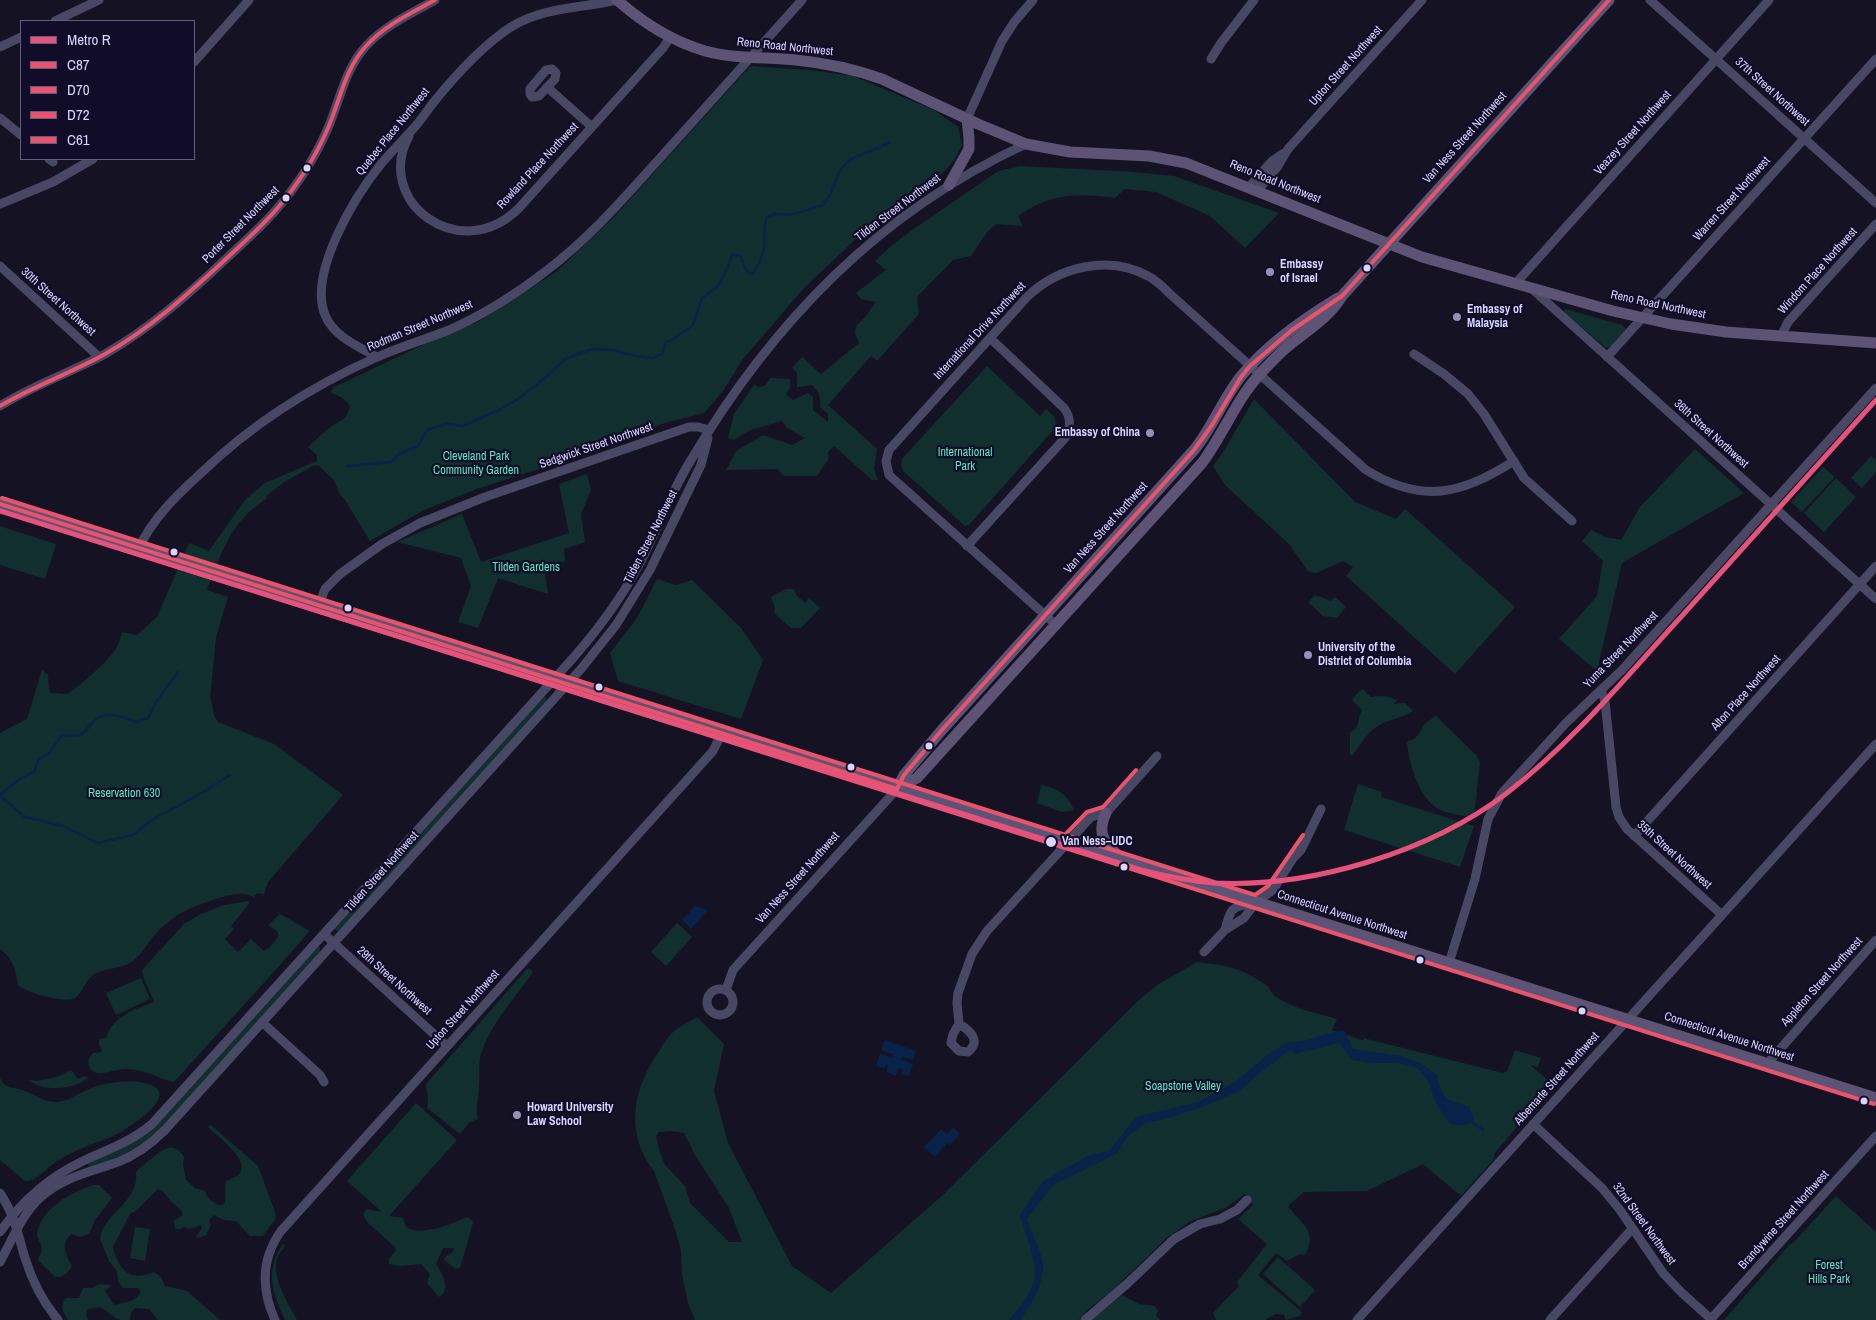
<!DOCTYPE html>
<html>
<head>
<meta charset="utf-8">
<style>
  body { margin:0 }
  #map { position:relative; width:1876px; height:1320px; overflow:hidden; background:#151323; font-family:"Archivo Narrow",sans-serif }
  canvas { display:block }
  .legend { position:absolute; left:20px; top:20px; width:175px; height:140px; box-sizing:border-box; background:#110d29; border:1px solid #615d7f; margin:0; padding:6px 9px; list-style:none; font-size:15px; color:#d8d5ff }
  .legend li { display:flex; align-items:center; gap:10px; height:25px }
  .legend b { width:25px; border:1px solid #615d7f }
</style>
</head>
<body>
<div id="map">
<canvas width="1876" height="1320"></canvas>
<ul class="legend">
<li><b style="height:6px;background:#e5527b"></b>Metro R</li>
<li><b style="height:6px;background:#e9536b"></b>C87</li>
<li><b style="height:6px;background:#e9536b"></b>D70</li>
<li><b style="height:6px;background:#e9536b"></b>D72</li>
<li><b style="height:6px;background:#e9536b"></b>C61</li>
</ul>
</div>
<script>
const g = document.querySelector('canvas').getContext('2d');
g.lineJoin = 'round';
function paint(path, color) { g.fillStyle = color; g.fill(path, 'evenodd'); }
function stroke(path, color, width, dash) { g.strokeStyle = color; g.lineWidth = width; g.lineCap = dash ? 'butt' : 'round'; g.setLineDash(dash || []); g.stroke(path); }
function label(font, color, halo, rows, align = 'center') {
  g.font = font + ' "Archivo Narrow",sans-serif'; g.lineWidth = 4.5; g.setLineDash([]); g.textBaseline = 'middle'; g.strokeStyle = halo; g.fillStyle = color; for (const [text, x, y, turn = 0] of rows) {
    g.save(); g.translate(x, y); g.rotate((+turn || 0) * Math.PI / 180); g.textAlign = isNaN(turn) ? turn : align; if (halo) g.strokeText(text, 0, 0); g.fillText(text, 0, 0); g.restore();
  }
}
paint(new Path2D(`
  M750,66l60,4 43,6 81,34 24,17 4,18 -7,14 -11,13 -87,66 -53,50 -61,71 -20,32 -19,22 -39,10 -108,40 -83,27 -52,21 -52,30 -25,-41 -5,-5 -6,-15 -16,-15 -5,1 -29,16 -18,14 1,2c-7,5 -13,10 -19,15 -21,20 -31,51 -41,77l21,7 -12,40 -6,61c4,8 2,18 8,24l56,22 69,51 -75,87 -4,12 -7,-1 -3,4c-4,-1 -8,-3 -11,-3 -13,-2 -58,15 -68,23 -6,4 -13,10 -18,15 -8,9 -15,22 -24,29 -12,9 -29,6 -40,14 -8,6 -10,17 -18,23 -9,6 -48,-5 -57,-13 -2,-15 -5,-27 -18,-36v-216l27,-14 15,-49 6,5 1,14 2,4 16,1c13,-8 42,-33 50,-47 2,-4 4,-10 5,-15l15,3 20,-18 32,-74 20,8 36,-51 20,-17 52,-22v-6l-9,-8c7,-6 15,-15 24,-21 10,-6 15,-7 18,-20l-7,-8 -13,-6 4,-5 112,-53 32,-12 78,-50 59,-56z
  M1021,166l113,6 40,4 105,37 -34,35 -35,-32 -54,-24 -31,-3 -10,9c-38,-5 -64,-5 -97,18l5,10 -27,-2 -9,8 -16,24 -18,4 -35,36c-2,8 2,12 0,19l-41,46 -6,-5 -43,49 49,44 -3,20 4,11h-6l-38,-34 -6,6 1,6 -12,18h-33l-7,-7 -51,1 10,-19 27,-16 29,10 13,-7 -18,-10 -5,-7 -32,9 -16,10 -6,-2 6,-24 20,-29 6,2 6,-2 4,-7 20,1v9l-4,6 7,6 15,-7 5,4v13l15,12v-8l-8,-7c1,-10 -1,-15 -8,-22l-15,2v-14l-5,-5 10,-11 19,17 38,-31 -4,-10 1,-7 10,-10 10,-14 -15,-3 -5,-6 30,-23 -11,-9 17,-16 19,-14 87,-60z
  M1565,309l57,16 4,4 -15,17 -5,2 -42,-36z
  M987,366l53,50 6,-7 9,8 1,10 -87,98 -4,1 -62,-55 -2,-7 1,-5z
  M1254,399l101,103 41,17 9,-10 110,98 -60,67 -109,-98 7,-9 -10,-6 -27,12 -8,-2 -19,-27 -64,-59 -12,-19 9,-12z
  M1695,449l49,44 -122,70 -25,108 -38,-32 38,-43 6,-35 -21,-20 9,-11 14,7 16,3 19,-33z
  M1871,456l5,5v11l-14,16 -11,-10z
  M1823,467l12,10 -33,35 -11,-10z
  M587,474l4,16 -10,24 4,28 -21,7 1,12 -21,6 4,27 -50,-16 -20,50 -20,-6 13,-36 -10,-28 -64,-16 65,-28 19,48 88,-29 -10,-49z
  M1836,478l20,19 -32,35 -20,-19z
  M0,526l56,18 -11,35 -45,-14z
  M657,579l19,6 16,-5 49,48 22,32 -22,59 -123,-38 -8,-28 27,-35z
  M786,589h8l2,6 9,8 4,-5 11,10 -19,20h-10l-17,-15 1,-5 -4,-11z
  M1315,595l16,6 4,-4 11,10 -9,11 -14,-2 -15,-14z
  M1363,689l8,8c9,-2 18,-1 26,3l-3,4 11,-1 8,8c-9,6 -20,8 -30,12 -15,7 -22,21 -31,33l-2,-2v-22c11,-4 7,-13 12,-22l-10,-10 7,-9z
  M542,696l4,1 1,4 -205,229 -4,1 -3,-1 -1,-3z
  M1436,716l40,39 4,7 -6,56c-11,-3 -28,-4 -37,-10 -19,-12 -28,-45 -30,-66 10,-4 13,-8 17,-18z
  M1358,784l24,8 -1,5 93,29 -14,41 -116,-37z
  M1041,785c17,3 27,10 33,25l-12,2 -25,-9z
  M249,901v3l-18,22 3,3 -9,10 13,13 13,-13 13,12 6,-4 8,-10v-5l-10,-7 12,-11 30,17 -39,44 -97,107c-17,-4 -31,-14 -49,-13 -9,0 -24,7 -31,3 -5,-3 -6,-9 -5,-14l4,-5 8,-1 1,-1 -3,-6v-6l7,-1c7,-22 29,-29 48,-36l-11,-26 -1,-6 42,-46 15,-9 25,-10z
  M677,923l15,14 -26,29 -15,-14z
  M316,946l4,1v7l-155,172c-26,22 -43,31 -76,41l-2,-5 42,-19z
  M1197,962c28,3 45,6 69,23 4,3 5,8 9,11 18,13 42,17 62,23l-5,11 30,10h2l-1,-2 140,35 4,-2 8,-21 26,8 -3,9 -8,-2 19,16 10,-11h6l-11,13 2,3 -35,36 -27,32v5l-33,37 -38,-32 -56,27 -63,1 -16,14c12,17 31,25 17,49l-6,-1 -12,7 -11,-8 -18,22 44,37 -2,4 -14,4 -2,-5 -9,-1 -10,6h-49l-3,-7 26,-27 -2,-4 30,-38 -29,-25 15,-14 -8,-11 -20,14 -36,14 -21,15 -60,57 -21,16 -8,10h-384l-7,-17 -6,-28 -1,-25 -6,-21 -21,-58c-30,-38 -21,-84 6,-121 3,-5 7,-12 11,-16 7,-7 18,-12 26,-17l27,27 -10,47 14,52 64,123 39,27 113,-99 194,-193 19,-16zM672,1131l12,2 11,22 34,53 13,34h-13l-39,-39 -5,-17 -20,-21 -6,-15 -3,-14 3,-4z
  M527,969h3l3,3c-18,26 -42,51 -52,82 -3,10 -1,20 -2,30 0,13 -4,23 -1,35l-8,3 -10,12 -33,-26 1,-7 -2,-17z
  M141,978l9,21 -34,16 -10,-22z
  M71,1070l7,9 6,-3 4,2c-15,12 -45,14 -60,2l9,1 20,-4z
  M0,1078c1,2 3,5 4,6 5,4 12,4 18,6 12,3 20,12 32,12 14,0 23,-8 35,-13 15,-7 49,-11 64,-3 26,12 -33,48 -44,52 -17,6 -37,13 -52,23 -9,6 -21,21 -32,20l-25,-21z
  M416,1103l41,37 -68,76 14,2 3,9c15,10 46,-3 61,-10l5,3 1,3 -13,45 -4,1 -12,-9 2,-4 7,-4 1,-4h-11l-7,16c6,9 16,25 3,33l-12,-14 3,-9 -9,-10 -21,2 -11,-2v-5l7,-9 -1,-3 -28,-25 -4,-8 4,-5 15,3 -35,-31z
  M211,1125l47,41 17,46 1,6 -13,18h-13l-14,-15 -12,-1 -10,-5 -5,5 2,5 -5,10 -8,3 -2,-1 6,-9 -1,-3 -11,4 -6,-2 -6,3 -3,-2 -1,-7 9,-6c-2,-7 -5,-7 -10,-12 -6,-5 -7,-11 -15,-14l-20,20 -8,5 -17,33c6,24 17,35 41,25l7,5 4,9 22,5 33,29h-62l-9,-11 -14,-1 -4,4 -1,8c-3,0 -6,0 -9,0 -14,-3 -15,-19 -34,-10l-1,5 2,5h-20l-6,-11 2,-9 3,-2h12l4,-10h9l8,-4 12,1 -7,6 9,14c11,-3 22,-3 27,-13l-3,-4h-15l-5,-7 -1,-10 -8,-10 -9,-22c2,-25 40,-37 36,-67 6,-6 24,-22 32,-24 7,-2 13,4 16,9l-1,8 3,15 9,8 10,3c3,8 6,10 14,14l5,-1c3,-7 0,-14 2,-22 4,-4 10,-4 13,-8 13,-13 -22,-38 -30,-46l-1,-2z
  M94,1185h5l13,13 -17,22 -6,14 -9,3 -9,-3c-11,10 -5,21 1,32l-5,7 -6,4h-6l-17,-17c1,-3 4,-8 4,-11 0,-5 -5,-10 -5,-15 3,-25 36,-43 57,-49z
  M1836,1196l40,36v88h-152l66,-76 3,-1z
  M135,1227l15,2 -5,32 -15,-3z
  M283,1244l2,2c-2,3 -5,7 -7,10 -8,19 10,48 19,64h-12c-12,-27 -21,-49 -2,-76z
  M1278,1257l37,33 -15,17 -37,-33z
  M1122,1295l17,9 15,2 4,5 -2,5 5,4h-70z`), '#112f2e');
paint(new Path2D(`
  M695,906l13,4 -17,19 -9,-9z
  M1344,1030l9,19 48,7 19,7 17,12c8,30 6,21 32,32l5,11c-5,10 -14,7 -24,6l-15,-22 -6,-20 -11,-14 -20,-5h-26l-20,-3 -13,-17 -44,11 -5,-4 -34,26 -15,14 -17,8 -19,8 -40,13 -20,4 -17,13 -12,18 -63,31 -26,34c4,13 16,35 16,48 0,19 -12,38 -23,53h-11c10,-11 27,-32 26,-48 -1,-19 -10,-38 -15,-57l23,-34 47,-26 19,-4 27,-34 62,-15 37,-20 31,-26 20,-13 21,-3 19,-6z
  M885,1040l31,11 -3,9 -11,-3 -1,2 12,5 -4,12 -8,-2 2,-5 -4,-1 -3,8 -10,-4 2,-7 -2,-1 -1,4 -9,-2 4,-12 12,3 1,-3 -12,-4z
  M953,1127l7,7 -10,11 -3,-2 -12,14 -11,-10 17,-18 6,5z`), '#082249');
stroke(new Path2D(`
  M347,466l44,-4 8,-8 19,-8 9,-16 19,-6 17,2 38,-17 20,-12 24,-19 20,-19 27,-10 21,1 22,6 18,2 9,-4 4,-12 6,-2 21,-15 9,-27 16,-12 6,-10 8,-21h5l4,2 4,11 4,5 3,1c6,-7 10,-16 12,-26 2,-11 -2,-21 3,-31l8,-3 16,1 32,-10 7,-10 9,-23 10,-12 40,-17
  M0,795l21,-17 14,-7 3,-11 10,-6 13,-18 20,-1c6,-5 11,-13 17,-17 12,-7 27,0 38,4l12,-4 8,-16 22,-30
  M0,796l25,21 38,9 35,17 35,-8 17,-14 55,-30 25,-16
  M1470,1121l13,9`), '#082249', 2.5);
stroke(new Path2D(`
  M1650,0l226,203
  M55,21l44,-21
  M0,47l21,-10
  M1211,59l10,-16 33,-43
  M194,62l55,-62
  M552,69l4,4 -1,6 -16,17 -7,1 -2,-3v-5l16,-19z
  M547,87l45,40
  M0,118l21,17
  M967,119l35,-78 13,-20 18,-21
  M409,136c-36,65 51,131 110,72l144,-160 7,-11
  M49,159l4,3
  M1249,187l23,-26 12,-8
  M1258,190l20,-24 10,-17 134,-149
  M0,204l53,-22 40,-23
  M0,266l99,91
  M1516,283l253,-283
  M1531,288l345,311
  M1781,336l7,-14 88,-98
  M1414,354l30,20 24,20 16,20 40,64 48,43
  M377,357c-19,-11 -43,-20 -52,-42 -17,-42 30,-119 56,-151 10,-12 21,-23 31,-34 8,-8 14,-18 21,-27 21,-26 50,-58 78,-76 31,-20 72,-19 106,-27
  M1607,357l269,-298
  M0,406c33,-21 70,-33 105,-52 47,-27 85,-61 124,-98 16,-15 32,-29 46,-45 22,-25 40,-53 53,-83 12,-28 17,-59 38,-82 19,-21 45,-32 69,-46
  M967,546l98,-108c6,-10 6,-21 -1,-30l-74,-70
  M139,548c13,-29 38,-53 61,-74 52,-50 110,-87 175,-116 24,-11 49,-18 74,-28 34,-15 67,-36 97,-59 44,-33 79,-74 115,-114 47,-53 94,-105 141,-157
  M319,605l6,-16 15,-15 42,-30 38,-21 65,-26 204,-70h9l12,3
  M1055,624l-166,-149 -3,-14 3,-11 138,-153c31,-30 82,-43 121,-21 8,4 15,11 21,17l197,177c56,34 95,25 148,-9
  M1601,690l4,11 11,106 3,10 8,12 95,86
  M1634,836l242,-270
  M1225,930c6,-25 7,-22 31,-28
  M324,934l123,112
  M1204,952l21,-22 19,-12 12,-16 17,-12 20,-32 8,-8 20,-41
  M1449,963l26,-84 13,-60 14,-26 64,-70 56,-53 254,-282
  M707 1002a13 13 0 1 1 26 0a13 13 0 1 1-26 0Z
  M726,990l7,-20 164,-181
  M263,1023l57,52 4,7
  M959,1024l-6,10 -2,9 8,8 9,1c13,-11 3,-21 -9,-28l-2,-21 1,-10 14,-39 15,-23 104,-114 15,-4 51,-57
  M1767,1064l109,-124
  M1533,1124l69,64 18,22 43,63 18,19 30,27
  M0,1193c16,25 17,39 25,65 7,23 18,44 33,62
  M0,1232c21,-30 48,-54 81,-70 25,-12 50,-20 71,-38l422,-467c26,-30 49,-61 67,-96 17,-33 30,-69 50,-101 82,-138 188,-248 335,-316
  M0,1262c12,-22 22,-48 41,-65 22,-20 50,-25 77,-35 18,-7 33,-18 47,-32l416,-461 35,-44 34,-55 51,-105 7,-27
  M275,1320c-14,-31 -14,-61 6,-89l432,-480 9,-18
  M1085,1320l43,-37 46,-44 26,-15 20,-5 17,-9 10,-10
  M1357,1320l519,-576
  M1550,1320l82,-91
  M1710,1320l166,-184`), '#484864', 9);
stroke(new Path2D(`
  M617,0c26,23 54,41 88,51 30,8 61,6 91,9 30,3 58,9 86,19l96,45 48,20 44,8 79,4 37,7 236,94 191,54 58,13 55,8 150,11
  M949,185l20,-36v-11l-2,-19
  M0,504l1876,594
  M897,789l20,-11 285,-315c21,-28 33,-61 57,-88 10,-11 21,-23 33,-32 19,-15 37,-26 50,-47l267,-296
  M897,789l7,-14 37,-44 253,-281c19,-23 29,-52 48,-75 25,-30 63,-57 96,-77
  M1106,813c-10,21 -1,31 14,44`), '#5c5375', 11);
stroke(new Path2D(`
  M0,504l897,285
  M897,789l7,-14 37,-44 253,-281 18,-25 29,-48 9,-11 42,-36 50,-34 267,-296`), '#e9536b', 4);
stroke(new Path2D(`
  M0,511l1874,593`), '#e9536b', 4);
stroke(new Path2D(`
  M2,498l1253,397 13,-9 35,-51
  M1062,838l25,-26 16,-5 33,-37`), '#e9536b', 4);
stroke(new Path2D(`
  M0,406c34,-20 71,-33 105,-52 45,-25 84,-61 122,-96 16,-15 33,-30 48,-47 22,-25 40,-53 53,-83 12,-28 17,-59 38,-82 19,-21 45,-33 69,-46`), '#e9536b', 4);
stroke(new Path2D(`
  M0,511l1141,359c24,6 48,11 73,13 97,5 216,-31 293,-90 65,-50 118,-115 173,-175 65,-73 131,-145 196,-218`), '#e5527b', 5);
for (const [x, y, r, color] of [
  [307,168,4.5,"#d8d5ff"],
  [286,198,4.5,"#d8d5ff"],
  [1367,268,4.5,"#d8d5ff"],
  [1270,272,5,"#9491b2"],
  [1457,317,5,"#9491b2"],
  [1150,433,5,"#9491b2"],
  [174,552,4.5,"#d8d5ff"],
  [348,608,4.5,"#d8d5ff"],
  [1308,655,5,"#9491b2"],
  [599,687,4.5,"#d8d5ff"],
  [929,746,4.5,"#d8d5ff"],
  [851,767,4.5,"#d8d5ff"],
  [1051,842,6,"#d8d5ff"],
  [1124,867,4.5,"#d8d5ff"],
  [1420,960,4.5,"#d8d5ff"],
  [1582,1011,4.5,"#d8d5ff"],
  [1864,1101,4.5,"#d8d5ff"],
  [517,1115,5,"#9491b2"]
]) { const dot = new Path2D(); dot.arc(x, y, r, 0, 2 * Math.PI); g.fillStyle = color; g.fill(dot); stroke(dot, '#110d29', 2); }
label('12px', '#d8d5ff', '#110d29', [
  ["Reno Road Northwest",785,47,6],
  ["Upton Street Northwest",1346,66,-48],
  ["37th Street Northwest",1772,92,42],
  ["Quebec Place Northwest",393,132,-51],
  ["Veazey Street Northwest",1633,133,-48],
  ["Van Ness Street Northwest",1465,138,-48],
  ["Rowland Place Northwest",538,166,-47],
  ["Reno Road Northwest",1275,182,22],
  ["Warren Street Northwest",1732,199,-48],
  ["Tilden Street Northwest",898,208,-37],
  ["Porter Street Northwest",241,225,-45],
  ["Windom Place Northwest",1818,271,-48],
  ["30th Street Northwest",58,302,42],
  ["Reno Road Northwest",1658,305,12],
  ["Rodman Street Northwest",420,326,-23],
  ["International Drive Northwest",980,331,-47],
  ["36th Street Northwest",1711,434,42],
  ["Sedgwick Street Northwest",596,446,-19],
  ["Van Ness Street Northwest",1106,528,-48],
  ["Tilden Street Northwest",651,537,-63],
  ["Yuma Street Northwest",1621,650,-46],
  ["Alton Place Northwest",1746,693,-48],
  ["35th Street Northwest",1674,855,42],
  ["Tilden Street Northwest",382,872,-48],
  ["Van Ness Street Northwest",798,878,-48],
  ["Connecticut Avenue Northwest",1342,915,18],
  ["29th Street Northwest",394,981,42],
  ["Appleton Street Northwest",1822,982,-48],
  ["Upton Street Northwest",463,1010,-48],
  ["Connecticut Avenue Northwest",1729,1037,18],
  ["Albemarle Street Northwest",1557,1079,-48],
  ["Brandywine Street Northwest",1784,1220,-48],
  ["32nd Street Northwest",1644,1224,54]
]);
label('bold 12px', '#d8d5ff', '#110d29', [
  ["Embassy",1280,265],
  ["of Israel",1280,279],
  ["Embassy of",1467,310],
  ["Malaysia",1467,324],
  ["Embassy of China",1140,433,"right"],
  ["University of the",1318,648],
  ["District of Columbia",1318,662],
  ["Howard University",527,1108],
  ["Law School",527,1122]
], 'left');
label('12px', '#56eabf', '#110d29', [
  ["International",965,453],
  ["Park",965,467],
  ["Cleveland Park",476,457],
  ["Community Garden",476,471],
  ["Tilden Gardens",526,568],
  ["Reservation 630",124,794],
  ["Soapstone Valley",1183,1087],
  ["Forest",1829,1266],
  ["Hills Park",1829,1280]
]);
label('bold 12px', '#d8d5ff', '#110d29', [
  ["Van Ness–UDC",1062,842]
], 'left');
</script>
</body>
</html>
